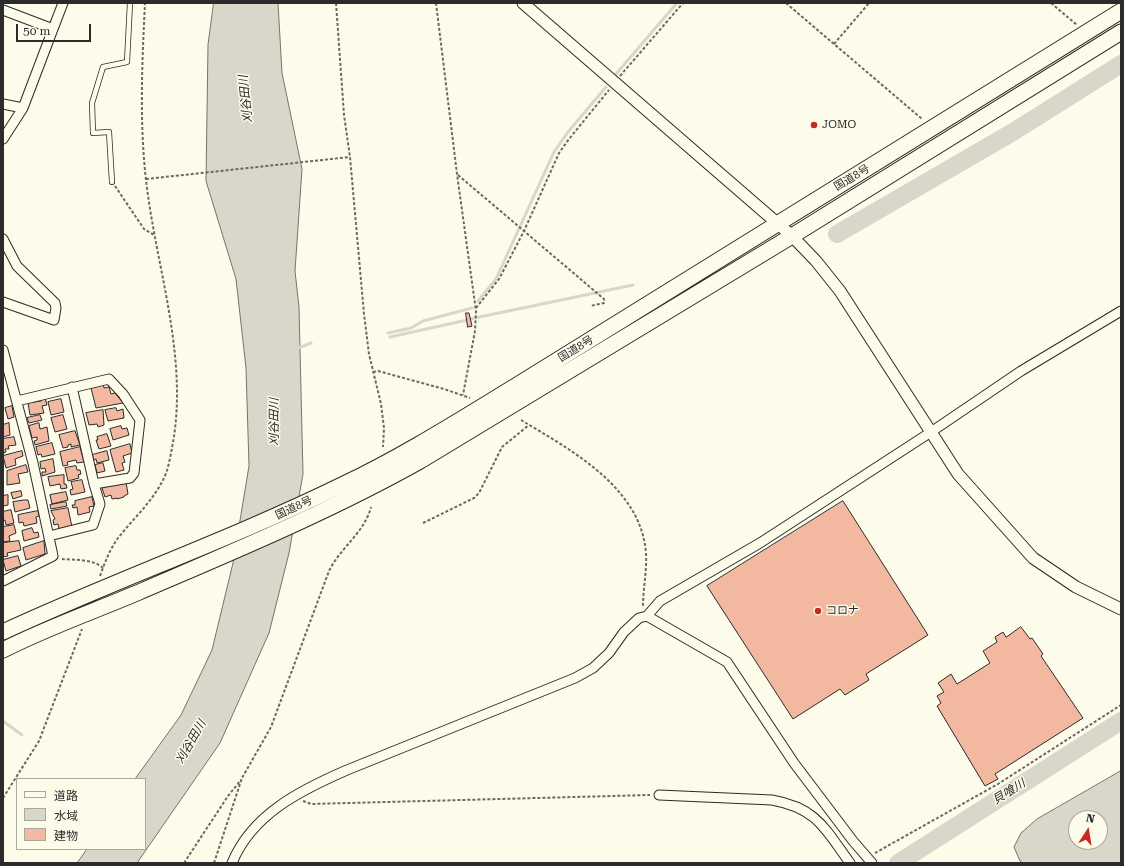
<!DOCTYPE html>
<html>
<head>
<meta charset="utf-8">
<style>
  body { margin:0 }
  #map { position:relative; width:1124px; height:866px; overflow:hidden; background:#fdfbea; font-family:"Roboto Serif","Noto Sans JP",serif }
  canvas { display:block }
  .frame { position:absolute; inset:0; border:4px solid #2b2b2b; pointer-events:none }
  .legend { position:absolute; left:16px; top:778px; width:130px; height:72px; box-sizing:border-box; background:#fdfbea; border:1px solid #a9a89e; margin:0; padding:5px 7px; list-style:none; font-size:12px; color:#2b2b2b }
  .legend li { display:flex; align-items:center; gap:8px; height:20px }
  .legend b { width:20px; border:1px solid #a9a89e }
  .north { position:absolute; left:1068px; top:810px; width:40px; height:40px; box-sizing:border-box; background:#fdfbea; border:1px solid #a9a89e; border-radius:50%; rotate:12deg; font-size:11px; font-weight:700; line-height:16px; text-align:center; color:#2b2b2b }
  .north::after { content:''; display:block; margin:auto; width:14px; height:18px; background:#c62828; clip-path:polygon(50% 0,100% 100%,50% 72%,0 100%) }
  .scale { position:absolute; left:16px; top:24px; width:75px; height:18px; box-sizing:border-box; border:2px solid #2b2b2b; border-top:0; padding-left:5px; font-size:12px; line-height:14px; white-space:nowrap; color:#2b2b2b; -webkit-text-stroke:3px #fdfbea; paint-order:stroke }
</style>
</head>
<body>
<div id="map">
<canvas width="1124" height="866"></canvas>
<div class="frame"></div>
<ul class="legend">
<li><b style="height:5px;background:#fdfbea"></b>道路</li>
<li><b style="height:11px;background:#d8d7c9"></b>水域</li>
<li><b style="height:11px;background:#f2b8a0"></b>建物</li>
</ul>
<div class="north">N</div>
<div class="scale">50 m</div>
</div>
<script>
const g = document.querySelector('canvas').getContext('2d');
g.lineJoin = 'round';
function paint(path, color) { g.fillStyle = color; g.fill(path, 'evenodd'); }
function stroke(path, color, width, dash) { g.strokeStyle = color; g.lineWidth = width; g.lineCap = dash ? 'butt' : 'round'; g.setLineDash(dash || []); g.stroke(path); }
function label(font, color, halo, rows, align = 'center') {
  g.font = font + ' "Roboto Serif","Noto Sans JP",serif'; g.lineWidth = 3; g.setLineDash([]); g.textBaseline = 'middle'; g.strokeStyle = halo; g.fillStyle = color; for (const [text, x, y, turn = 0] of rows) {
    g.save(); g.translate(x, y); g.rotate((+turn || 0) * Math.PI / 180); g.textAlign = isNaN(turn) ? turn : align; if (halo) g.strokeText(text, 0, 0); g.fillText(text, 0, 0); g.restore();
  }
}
const water = new Path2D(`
  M214,3h64l4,70 20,96 -7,102 4,36 4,167 -14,79 -20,80 -49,110 -83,120h-60l10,-14h58v-70h-10l46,-64 31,-65 21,-87 16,-97 -3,-98 -10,-89 -30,-98 2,-136z
  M1121,771v92h-98l-3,-2 -6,-14 7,-14 16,-14zM1076,818h24v24h-24z`);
paint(water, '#d8d7c9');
stroke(water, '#74746e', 1);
stroke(new Path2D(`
  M616,74l61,-71
  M478,301l18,-22 58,-127 14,-20 38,-45
  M470,319l163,-34
  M388,333l23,-5 12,-7 49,-13
  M390,337l77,-17
  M298,348l13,-5
  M3,721l19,14`), '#d8d7c9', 3);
stroke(new Path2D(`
  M837,234l176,-102 108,-68
  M898,863l223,-142`), '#d8d7c9', 18);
const building = new Path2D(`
  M466,313h3l3,13 -4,1z
  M103,383l1,5 5,-1 2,7 4,-1 8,10 -27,5 -5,-20z
  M41,398h4l2,7 -5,1 2,7 -14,2 -2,-12 13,-2z
  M61,399l3,13 -13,3 -3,-13z
  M12,406l2,11 -6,2 -3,-11z
  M116,408l1,3 6,-2 1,9 -16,3 -3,-11z
  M103,410l1,15 -6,2 -1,-3 -8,1 -3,-12z
  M40,415l2,5 -13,3 -2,-5z
  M63,415l4,14 -12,3 -4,-14z
  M9,423l1,12 -7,2v-12z
  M39,423l1,6 7,-2 2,14 -14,4 -1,-4 3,-1v-3l-5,1 -3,-12z
  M121,426l1,3 5,-1 2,7 -16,5 -3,-11z
  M75,431l5,14 -9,2v-3l-3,1v2l-5,1 -4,-13z
  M107,434l4,12 -12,3 -3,-9h2l-1,-3z
  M14,437l2,8 -8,1 1,3h-4l1,3 -3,1v-14z
  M52,443l3,11 -13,3 -1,-3 -3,1 -2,-8z
  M130,444l2,9 -9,3 2,6 -3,1 2,7 -8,2 -6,-22z
  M80,447l4,15 -7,1 -1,-3 -9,2 1,3 -5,1 -3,-14z
  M22,451l1,5 -8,3 1,6 -10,3 -3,-12z
  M107,451l2,9 -12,3 -1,-4 -2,1 -2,-5z
  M53,459l2,13 -13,4v-4h4l-1,-4 -4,1 -1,-7z
  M103,463l2,8 -8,2 -2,-8z
  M26,465l2,7 -10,2 2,9 -13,2v-14z
  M76,466l1,4h3l1,4 -3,1 1,3 -11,3 -3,-13z
  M64,475v9h2l1,4 -6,1 -1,-5 -10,2 -2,-9z
  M82,480l3,12 -14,3 -1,-5 3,-1 -2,-7z
  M126,482l2,12 -4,2v1l-7,2v-1l-5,1 -1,-4 -6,2 -3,-9z
  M21,491l1,5 -9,3 -2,-6z
  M66,492l2,8 -16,4 -2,-9z
  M8,495v10l-5,1v-10z
  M92,497l2,9 -5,1 1,5 -12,3 -1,-8 -4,1 -1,-3h3v-4z
  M24,500h4l2,8 -15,4 -2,-10z
  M843,501l85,134 -62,39 3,6 -24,15 -5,-6 -47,30 -86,-133z
  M66,502l1,4 -16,3 -1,-4z
  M68,508l4,19 -13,2 -1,-5 -4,1 -1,-5 2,-1 -4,-8z
  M11,510l3,13 -8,2 -1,-5 -2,1v-9z
  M38,511l1,5 -3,1 1,6 -13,3 -1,-4 -4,1 -1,-8z
  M14,525l2,8 -7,3 1,5 -7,1v-15z
  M32,528l2,5 4,-1 1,5 -15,4 -2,-10z
  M19,541l2,9 -14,3 1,3 -5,1v-14z
  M44,541l1,13 -19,6 -3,-12z
  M18,556l3,10 -15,5 -3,-11z
  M1021,627l9,12 2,-1 11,16 -2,2 42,62 -88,56 3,5 -13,7 -48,-80 4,-3 -4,-7 7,-4 -6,-9 13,-9 6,10 33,-21 -7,-12 14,-9 -2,-5 8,-5 3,5z`);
paint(building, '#f2b8a0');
stroke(building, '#2b2b2b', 1);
const service = new Path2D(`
  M112,182l-3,-50 -16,1 -1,-30 11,-36 24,-5 3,-59`);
const minor = new Path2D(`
  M3,10l50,19 -30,79 -20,-4
  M53,29l10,-26
  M3,139l20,-31
  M3,239l14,27 38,37 1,5 -2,12 -51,-18
  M3,350l30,113 20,93 -50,25
  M72,387l22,97
  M17,401l92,-22 14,15 17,26 -6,53 -4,5 -36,6 6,20 -7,21 -44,11
  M647,616l80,46 67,101 59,78 19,22
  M659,795l113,5c45,8 53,29 78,63
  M232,863c20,-49 69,-73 115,-93l228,-92 18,-10 16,-15 15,-21 15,-14 8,-2 13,-15 100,-58 171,-111 90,-61 100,-60`);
const tertiary = new Path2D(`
  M523,3l269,233 24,25 24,30 118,183 75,84 43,29 45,22`);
const trunk = new Path2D(`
  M3,632c112,-52 229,-93 341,-148 59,-28 114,-63 170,-97l607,-376
  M3,650c43,-22 89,-38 134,-57 95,-41 192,-81 283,-132l372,-225 329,-204`);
stroke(service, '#2b2b2b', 6);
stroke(minor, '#2b2b2b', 11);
stroke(tertiary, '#2b2b2b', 13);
stroke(trunk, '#2b2b2b', 17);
stroke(new Path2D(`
  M336,3l8,112 6,42 14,157 5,40 12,50 3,24 -1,19
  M436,3l21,171 19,137 -1,20 -12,64
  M786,3l136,116
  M1051,3l26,22
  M834,44l35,-41
  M620,76l63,-73
  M458,175l146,124v4l-14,3
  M146,179l204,-22
  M115,186l29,43 10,6
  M476,308l23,-29 25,-48 35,-78 10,-14 40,-49
  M373,372l5,-1 66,18 26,9
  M521,420c50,30 121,68 125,134 1,17 -3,35 -3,52
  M423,523l51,-25 5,-5 23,-46 27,-22
  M62,559c12,1 32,0 41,9
  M100,576c5,-14 10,-27 18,-38 15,-19 34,-36 45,-58 5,-9 7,-22 9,-32 17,-87 -14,-174 -25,-260 -8,-61 -5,-124 -2,-185
  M3,798l36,-57 43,-112
  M303,801l8,3 339,-9
  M875,853l123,-69 123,-79
  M184,863l44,-67 13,-16
  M214,863l28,-85 29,-51 58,-156c11,-23 36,-39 42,-64`), '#6a6964', 2, [3, 2]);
stroke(service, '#fdfbea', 4.5);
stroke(minor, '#fdfbea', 9);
stroke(tertiary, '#fdfbea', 11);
stroke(trunk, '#fdfbea', 15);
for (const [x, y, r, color] of [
  [814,125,4,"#c62828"],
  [818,611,4,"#c62828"]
]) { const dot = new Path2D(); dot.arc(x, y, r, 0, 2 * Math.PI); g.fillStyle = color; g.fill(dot); stroke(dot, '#fdfbea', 1.5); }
label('11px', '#2b2b2b', '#fdfbea', [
  ["JOMO",822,125],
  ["コロナ",826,611]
], 'left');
label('11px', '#2b2b2b', '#fdfbea', [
  ["国道8号",852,178,-31],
  ["国道8号",576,349,-32],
  ["国道8号",294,508,-25]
]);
label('italic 12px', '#2b2b2b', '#fdfbea', [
  ["刈谷田川",246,99,-96],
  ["刈谷田川",274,422,-90],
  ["刈谷田川",191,742,-60],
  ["貝喰川",1009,792,-32]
]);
</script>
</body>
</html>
